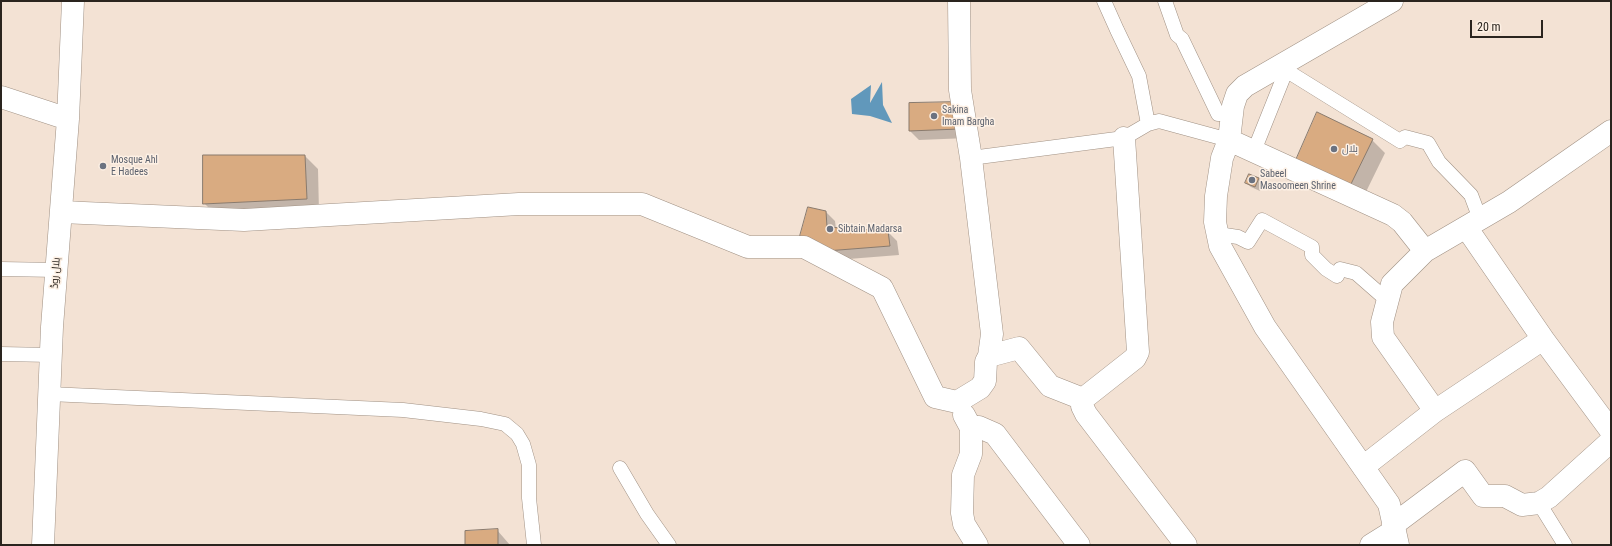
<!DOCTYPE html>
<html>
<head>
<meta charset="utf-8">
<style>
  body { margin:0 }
  #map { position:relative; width:1612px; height:546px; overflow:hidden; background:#f3e2d4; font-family:"Roboto Condensed",sans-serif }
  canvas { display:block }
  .frame { position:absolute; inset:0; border:2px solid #2a241e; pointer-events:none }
  .scale { position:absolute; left:1470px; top:20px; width:73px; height:18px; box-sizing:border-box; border:2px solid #2a241e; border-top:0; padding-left:5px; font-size:12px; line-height:14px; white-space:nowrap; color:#2a241e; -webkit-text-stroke:3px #fdf0e4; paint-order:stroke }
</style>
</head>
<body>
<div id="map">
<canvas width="1612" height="546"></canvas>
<div class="frame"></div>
<div class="scale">20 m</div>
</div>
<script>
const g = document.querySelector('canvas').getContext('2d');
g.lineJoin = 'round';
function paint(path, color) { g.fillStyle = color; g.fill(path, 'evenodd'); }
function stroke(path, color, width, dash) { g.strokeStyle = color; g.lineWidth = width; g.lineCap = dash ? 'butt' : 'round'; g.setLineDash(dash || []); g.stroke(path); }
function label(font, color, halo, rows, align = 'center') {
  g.font = font + ' "Roboto Condensed",Cairo,sans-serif'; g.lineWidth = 3; g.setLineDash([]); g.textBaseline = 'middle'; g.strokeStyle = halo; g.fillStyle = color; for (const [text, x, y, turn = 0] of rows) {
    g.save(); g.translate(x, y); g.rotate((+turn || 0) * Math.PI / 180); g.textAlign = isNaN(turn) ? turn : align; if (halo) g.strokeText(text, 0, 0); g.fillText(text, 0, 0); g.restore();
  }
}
paint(new Path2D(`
  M882,82l1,23 9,18 -22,-7 -18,-2 -1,-15 20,-14 -1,18z`), '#6198bb');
paint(new Path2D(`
  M957,103l11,35 -49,2 -9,-9v-27z
  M1372,140l13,13 -22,45 -53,-26z
  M305,156l13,13 1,43 -102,4 -13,-13z
  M1249,175l10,4 4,4 -3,8 -9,-4 -5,-4z
  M826,212l9,9 1,8 52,3 9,9 2,14 -63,5 -25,-15z
  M497,530l13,15h-44z`), '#0003');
const building = new Path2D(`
  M957,102l2,27 -50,2v-28z
  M1317,112l56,27 -23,47 -54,-26z
  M203,155h102l2,44 -104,5z
  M1249,174l10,4 -4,9 -10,-4z
  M808,207l18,4 1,16 61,4 2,15 -64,5 -26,-15z
  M498,529v16h-33v-14z`);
paint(building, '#d9ab81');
stroke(building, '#897a6d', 1);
const lane = new Path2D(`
  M1104,1l13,29 22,46 9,48
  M1165,1l12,34 5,4 36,75h14
  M1279,66l121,75 5,-4 23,6 11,19 32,33 9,24
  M1254,151l32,-80
  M971,158l153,-20 24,-14 11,-3 70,19
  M1218,234l20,3 10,5 14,-22 50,27v8l14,14 11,7 3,-7 16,4 32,28
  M1,269l56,1
  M1,354l50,1
  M49,394l354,16 78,9 24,5 12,10 6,10 6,21v33l5,47
  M620,468l27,46 22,31
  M1539,503l26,42`);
const street = new Path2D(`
  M1392,1l-147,85 -8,8 -4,12 -4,34 -7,18 -6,38 -1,26 5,24 45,81 124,177 9,41
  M1,97l67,22
  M1124,138l14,214 -3,6 -52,41 -1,7 4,8 100,131
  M1229,140l164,75 9,7 23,29
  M61,212l183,8 275,-16h123l106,43h56l78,41 53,109 22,5 23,-14 5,-7 1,-19 3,-6 3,-22 -21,-176 -11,-68 -1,-89
  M1466,227l77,112 68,92
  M989,356l30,-8 31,38 33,13
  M1435,411l108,-72
  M964,415l7,13v26l-8,21 -1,38 2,11 13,21
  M971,428l8,-1 16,7 84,111
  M1363,467l72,-56 -52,-74 -1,-15 10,-38 33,-33 84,-49 102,-71
  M1393,525l72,-54 18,25h22l17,9 17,-2 10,-6 62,-56
  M43,545l9,-218 16,-208 5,-118
  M1371,545l24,-15`);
stroke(lane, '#a09184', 15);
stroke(street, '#a09184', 23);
stroke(lane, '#fff', 14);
stroke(street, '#fff', 22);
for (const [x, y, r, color] of [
  [934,116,4,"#6b7280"],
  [1334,149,4,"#6b7280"],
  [103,166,4,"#6b7280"],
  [1252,180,4,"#6b7280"],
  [830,229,4,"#6b7280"]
]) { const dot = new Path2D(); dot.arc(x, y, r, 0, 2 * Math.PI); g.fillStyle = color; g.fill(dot); stroke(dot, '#fdf0e4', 1.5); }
label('10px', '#5b616d', '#fdf0e4', [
  ["Sakina",942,110],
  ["Imam Bargha",942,122],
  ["بلال",1342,149],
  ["Mosque Ahl",111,160],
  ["E Hadees",111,172],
  ["Sabeel",1260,174],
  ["Masoomeen Shrine",1260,186],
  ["Sibtain Madarsa",838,229]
], 'left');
label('10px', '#2a241e', '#fdf0e4', [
  ["بلال روڈ",56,273,-86]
]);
</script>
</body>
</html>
